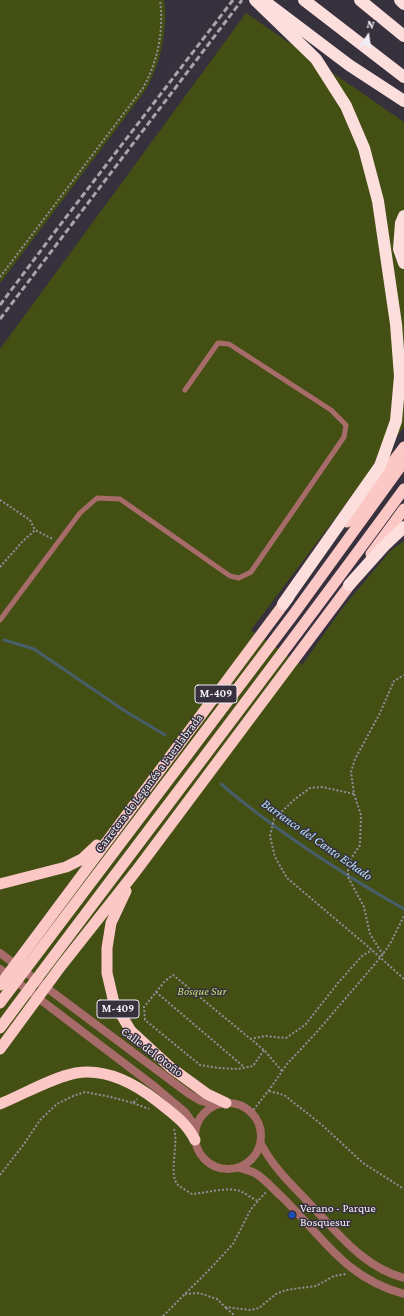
<!DOCTYPE html>
<html>
<head>
<meta charset="utf-8">
<style>
  body { margin:0 }
  #map { position:relative; width:404px; height:1316px; overflow:hidden; background:#37303d; font-family:"Crimson Pro",serif }
  canvas { display:block }
  .north { position:absolute; left:348px; top:16px; width:40px; height:40px; -webkit-text-stroke:3px #37303d; paint-order:stroke; rotate:13deg; font-size:11px; font-weight:700; line-height:16px; text-align:center; color:#f1edf5 }
  .north::after { content:''; display:block; margin:auto; width:14px; height:18px; background:#f1edf5; clip-path:polygon(50% 0,100% 100%,50% 72%,0 100%) }
</style>
</head>
<body>
<div id="map">
<canvas width="404" height="1316"></canvas>
<div class="north">N</div>
</div>
<script>
const g = document.querySelector('canvas').getContext('2d');
g.lineJoin = 'round';
function paint(path, color) { g.fillStyle = color; g.fill(path, 'evenodd'); }
function stroke(path, color, width, dash) { g.strokeStyle = color; g.lineWidth = width; g.lineCap = dash ? 'butt' : 'round'; g.setLineDash(dash || []); g.stroke(path); }
function label(font, color, halo, rows, align = 'center') {
  g.font = font + ' "Crimson Pro",serif'; g.lineWidth = 3; g.setLineDash([]); g.textBaseline = 'middle'; g.strokeStyle = halo; g.fillStyle = color; for (const [text, x, y, turn = 0] of rows) {
    g.save(); g.translate(x, y); g.rotate((+turn || 0) * Math.PI / 180); g.textAlign = isNaN(turn) ? turn : align; if (halo) g.strokeText(text, 0, 0); g.fillText(text, 0, 0); g.restore();
  }
}
paint(new Path2D(`
  M0,0h164c4,22 -2,57 -12,77 -3,8 -8,15 -13,22l-139,184z
  M246,13l158,109v305l-153,203 51,35 39,-55 49,-59 14,-10v775h-404v-967z`), '#444f14');
stroke(new Path2D(`
  M4,640l30,9 91,62 40,24
  M221,784c55,47 120,89 183,125`), '#485e68', 3);
stroke(new Path2D(`
  M0,277l143,-189c15,-27 21,-58 17,-88
  M0,500l30,20 5,10
  M0,567l22,-25 13,-12 18,9
  M354,794l-32,-7 -12,1 -15,11 -21,20 -4,17 5,21 12,21 85,72 32,29
  M383,955l-13,-21 -6,-27 -16,-30v-14l12,-18 1,-30 -7,-21 -3,-22 4,-13 24,-44 15,-34 10,-6
  M156,992l88,75
  M250,1039l15,-3 21,2 19,-13 33,-42 24,-27 10,-6
  M264,1050l-11,16 -15,3 -19,-1 -19,-3 -55,-45 -1,-13 21,-26 8,-6 91,75 18,21
  M269,1091l15,4 37,29 42,39 41,26
  M133,1103l16,6
  M251,1113l21,-27 15,-22 29,-31 64,-75 10,-14 14,-28
  M174,1129c5,15 -6,46 4,56 4,3 9,6 14,9 14,-1 29,-6 44,-4 8,1 15,9 23,11
  M0,1175l24,-31 16,-24 17,-16 16,-8 12,-4 26,5 22,6 4,-4
  M185,1294l14,-1 18,6 8,8 25,3 9,-2 17,-14 10,-4 30,-4 18,-10 12,-2
  M226,1308l9,8
  M163,1316l45,-45 25,-27 18,-35 15,-17`), '#928d97', 2, [2, 2]);
stroke(new Path2D(`
  M0,620l80,-107 17,-15 23,1 110,77 9,2 12,-6 93,-135 2,-12 -15,-15 -102,-66 -11,-1 -33,47`), '#a76c6a', 5);
stroke(new Path2D(`
  M0,953l189,141 12,7 15,4
  M0,969l154,117 31,26 11,15
  M195 1136a33 33 0 1 1 66 0a33 33 0 1 1-66 0Z
  M261,1144c12,23 30,40 48,59 29,30 54,64 95,75
  M240,1168c5,1 10,3 15,5 10,6 18,16 27,24 41,40 63,81 122,97`), '#a76c6a', 8);
stroke(new Path2D(`
  M347,522l57,-75
  M371,554l33,-45
  M0,884l66,-17 16,-8 15,-14
  M126,891l-15,32 -4,25v25l7,30 17,28 39,36 37,27 19,9
  M0,985l289,-388
  M0,1003l293,-388 111,-153
  M0,1028c134,-180 271,-357 404,-539
  M0,1049l61,-83 75,-95 219,-293
  M0,1104c24,-10 51,-26 76,-31 30,-5 58,10 81,28 15,12 29,21 38,39`), '#fcc8c6', 11);
stroke(new Path2D(`
  M255,0l61,59 30,47 18,42 14,53 18,123 4,52 -4,45 -16,45 -97,138
  M304,0l100,77
  M360,0l44,36
  M400,0l4,4
  M267,3l82,62 55,36
  M404,216l-3,7 -2,26 5,14
  M349,585l35,-39 20,-19`), '#fcdedc', 12);
stroke(new Path2D(`
  M0,305l57,-76 176,-229
  M0,319l242,-319`), '#a8a3ad', 3, [6, 3]);
for (const [x, y, r, color] of [
  [292,1215,4,"#1a4fb4"]
]) { const dot = new Path2D(); dot.arc(x, y, r, 0, 2 * Math.PI); g.fillStyle = color; g.fill(dot); stroke(dot, '#37303d', 1.5); }
for (const [x, y, w] of [
  [216,694,42],
  [118,1009,42]
]) { const box = new Path2D(); box.roundRect(x - w / 2, y - 9, w, 18, 3); g.fillStyle = '#37303d'; g.fill(box); stroke(box, '#f1edf5', 1); }
label('bold 11px', '#f1edf5', null, [
  ["M-409",216,694],
  ["M-409",118,1009]
]);
label('12px', '#f1edf5', '#37303d', [
  ["Carretera de Leganés a Fuenlabrada",149,783,-53],
  ["Calle del Otoño",152,1052,37]
]);
label('italic 12px', '#c5de6f', '#37303d', [
  ["Bosque Sur",202,991]
]);
label('12px', '#f1edf5', '#37303d', [
  ["Verano - Parque",300,1208],
  ["Bosquesur",300,1222]
], 'left');
label('italic 13px', '#b7e5fa', '#37303d', [
  ["Barranco del Canto Echado",317,840,35]
]);
</script>
</body>
</html>
